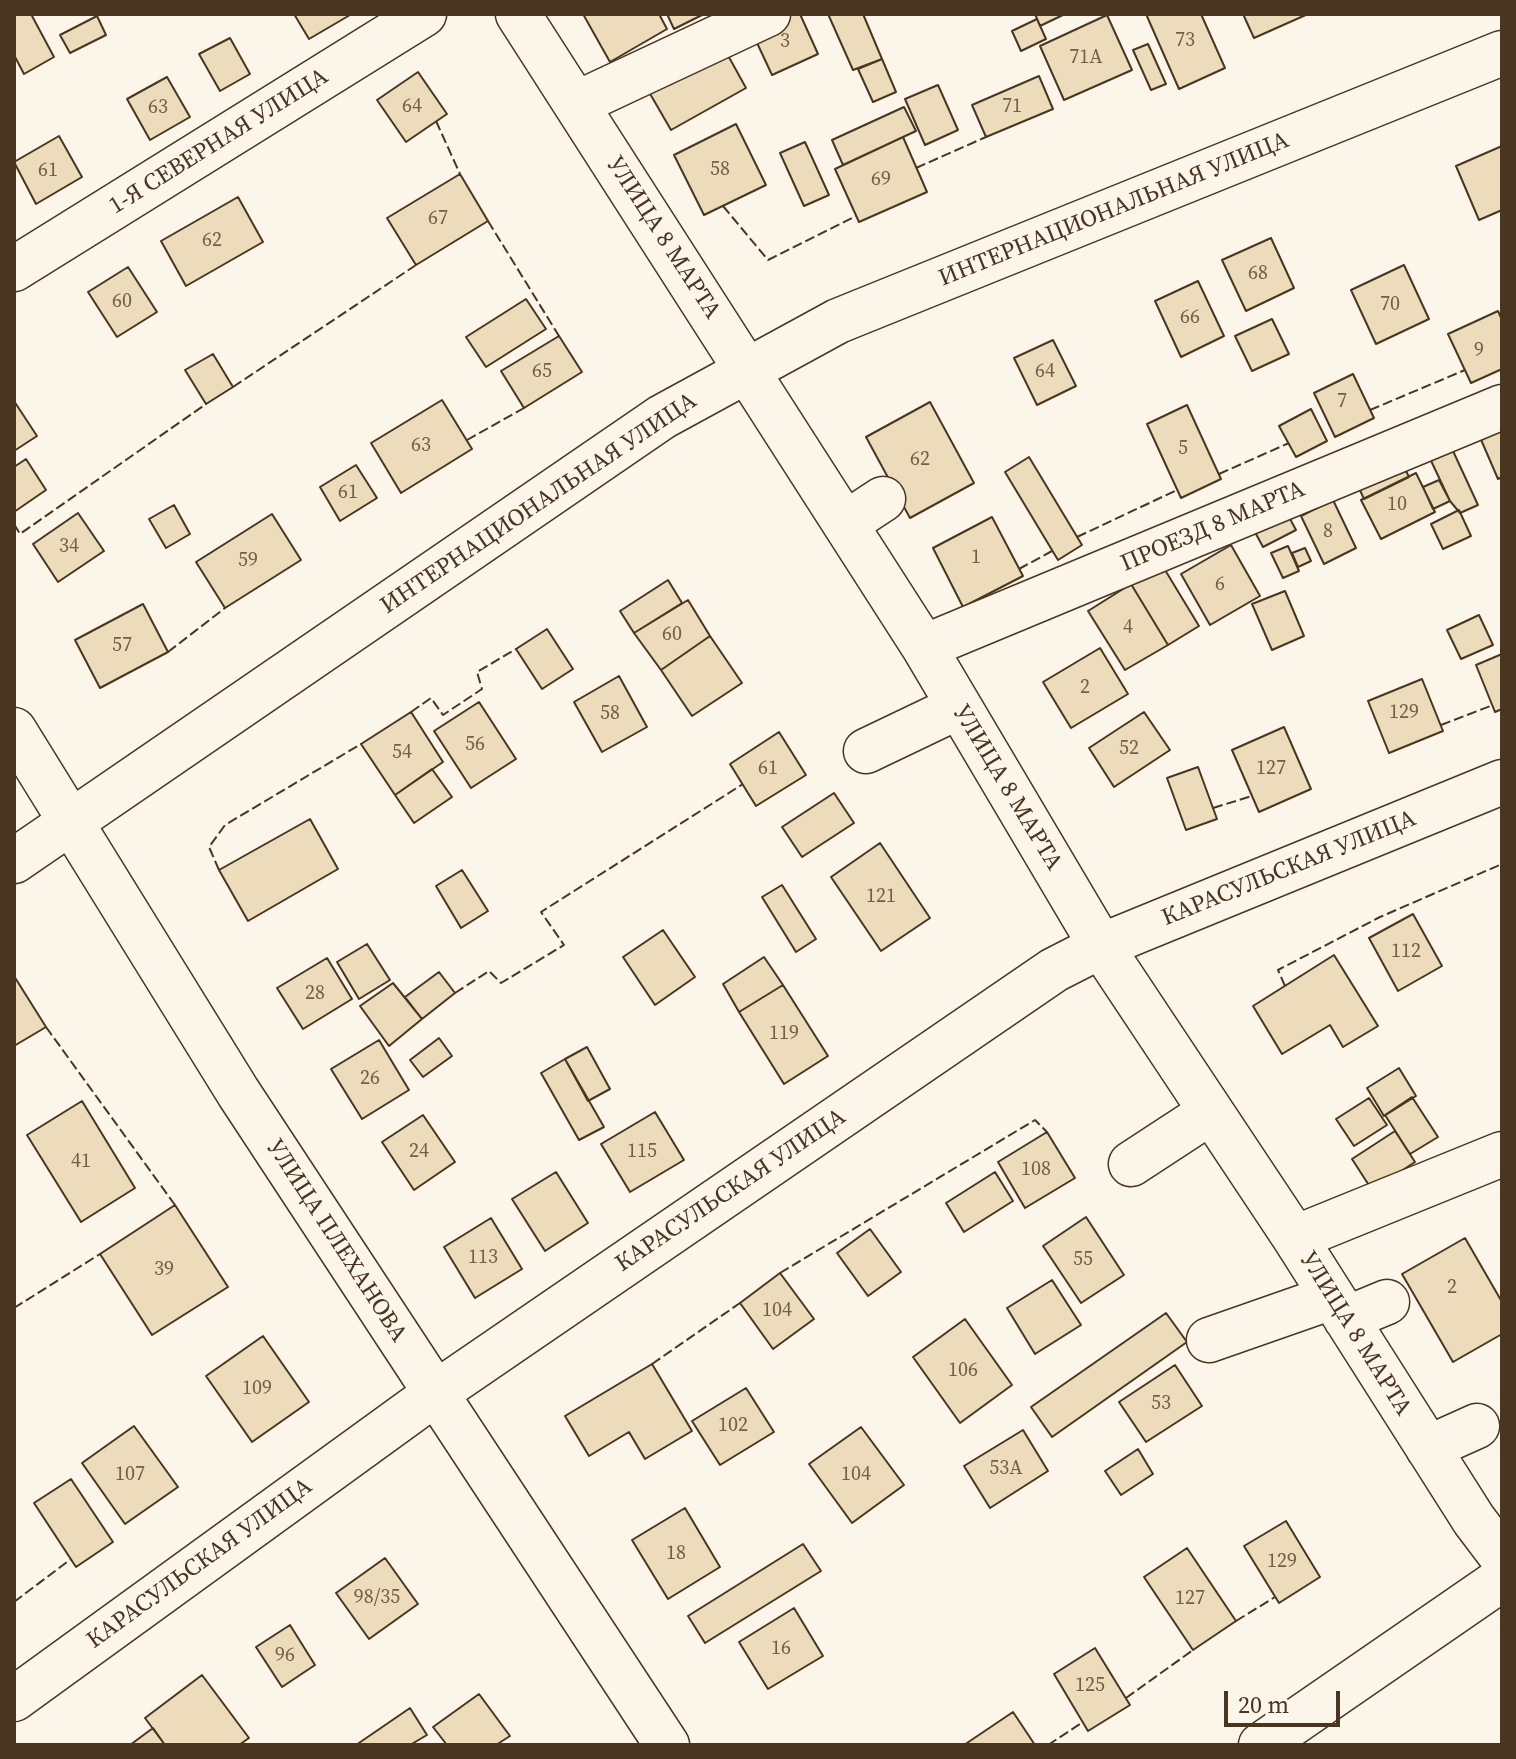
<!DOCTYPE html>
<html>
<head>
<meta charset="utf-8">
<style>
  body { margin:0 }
  #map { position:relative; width:1516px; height:1759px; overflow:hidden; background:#fbf6e9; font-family:"Source Serif 4",serif }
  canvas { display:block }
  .frame { position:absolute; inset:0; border:16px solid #4a3520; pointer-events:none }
  .scale { position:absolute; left:1224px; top:1691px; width:116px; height:36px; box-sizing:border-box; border:4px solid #4a3520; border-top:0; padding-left:10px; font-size:24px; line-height:28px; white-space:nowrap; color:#4a3520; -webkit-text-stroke:6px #fbf6e9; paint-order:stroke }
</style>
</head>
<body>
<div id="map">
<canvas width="1516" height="1759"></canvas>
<div class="frame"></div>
<div class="scale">20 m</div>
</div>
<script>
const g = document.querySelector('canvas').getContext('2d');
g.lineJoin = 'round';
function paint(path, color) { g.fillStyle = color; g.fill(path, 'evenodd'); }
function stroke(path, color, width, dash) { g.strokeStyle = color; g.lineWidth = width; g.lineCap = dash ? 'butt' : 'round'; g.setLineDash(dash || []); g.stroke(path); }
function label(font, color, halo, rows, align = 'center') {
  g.font = font + ' "Source Serif 4",serif'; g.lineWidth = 6; g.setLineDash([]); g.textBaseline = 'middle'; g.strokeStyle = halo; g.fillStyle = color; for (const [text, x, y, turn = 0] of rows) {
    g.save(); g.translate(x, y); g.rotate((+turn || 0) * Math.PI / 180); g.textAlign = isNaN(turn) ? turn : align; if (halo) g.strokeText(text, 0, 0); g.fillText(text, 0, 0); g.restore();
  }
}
const building = new Path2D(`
  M14,14h17l23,43 -30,17 -10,-19z
  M294,14h55l1,1 -41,24z
  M583,14h76l8,15 -57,33z
  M667,14h37l-30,15z
  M787,14h13l18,40 -46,21 -21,-45z
  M828,14h35l19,45 -29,11z
  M1035,14h30l-25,12z
  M1146,14h55l24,54 -46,21z
  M1243,14h65l-54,24z
  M1107,15l25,55 -68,30 -24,-54z
  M97,16l9,19 -36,18 -10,-18z
  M1037,19l9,20 -25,12 -9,-20z
  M230,38l20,36 -30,17 -21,-37z
  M1148,44l18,40 -15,6 -18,-40z
  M725,50l21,38 -75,42 -22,-38z
  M882,59l14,33 -23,10 -15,-33z
  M418,72l29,42 -41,28 -29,-42z
  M1039,76l14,33 -67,28 -14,-32z
  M167,77l23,40 -40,23 -23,-41z
  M938,85l20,45 -33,15 -20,-46z
  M904,107l12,24 -73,34 -11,-25z
  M736,124l30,61 -62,30 -30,-60z
  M59,136l23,41 -46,27 -22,-42z
  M903,137l24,55 -68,30 -24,-53z
  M805,142l24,53 -25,11 -24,-53z
  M1502,146v64l-23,10 -23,-54z
  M460,174l28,47 -72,44 -29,-47z
  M238,197l25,45 -77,44 -25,-45z
  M1271,238l23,50 -48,23 -24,-51z
  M1404,265l25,54 -53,25 -25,-54z
  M128,267l29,45 -40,25 -29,-45z
  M1198,281l26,55 -43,21 -26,-56z
  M526,299l20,30 -60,38 -20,-30z
  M1498,311l4,9v49l-31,14 -23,-49z
  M1272,319l17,35 -37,17 -17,-35z
  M559,336l23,36 -58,36 -23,-37z
  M1053,340l23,46 -39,19 -23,-47z
  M213,354l20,33 -27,17 -21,-34z
  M1353,374l21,44 -39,19 -21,-44z
  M442,400l30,49 -71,44 -30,-50z
  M14,401l23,35 -23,15z
  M930,402l44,81 -64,35 -44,-81z
  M1187,405l34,74 -40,19 -34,-74z
  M1311,409l16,32 -31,16 -17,-31z
  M1502,426v51l-4,2 -19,-44z
  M1447,438l31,67 -18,8 -10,-12 -25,-53z
  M1397,453l12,24 -45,22 -11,-24z
  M1029,457l53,88 -24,15 -53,-88z
  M26,459l20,31 -32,22v-45z
  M356,465l21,33 -37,23 -20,-34z
  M1416,473l19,39 -54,27 -20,-39z
  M1439,480l11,21 -17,8 -10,-22z
  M1333,500l23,48 -32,16 -23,-48z
  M1282,504l14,26 -33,17 -14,-26z
  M174,505l16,29 -24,14 -17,-29z
  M1459,510l12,26 -28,13 -12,-25z
  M78,513l26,38 -46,31 -25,-38z
  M272,514l29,46 -76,48 -29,-46z
  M992,517l31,59 -60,31 -30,-59z
  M1231,545l29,51 -50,29 -29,-51z
  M1288,546l11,25 -16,7 -12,-25z
  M1305,548l6,13 -13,6 -6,-14z
  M1162,565l37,61 -31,19 -37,-61z
  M668,580l14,23 -48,30 -14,-22z
  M1131,584l37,61 -43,25 -37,-59z
  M1285,591l19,45 -32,14 -20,-46z
  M688,600l22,36 -49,34 -27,-37z
  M143,604l25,48 -68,36 -25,-48z
  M1479,615l14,30 -32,14 -14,-29z
  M547,629l26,40 -31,20 -26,-40z
  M710,636l32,47 -50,33 -31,-46z
  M1100,648l28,46 -57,34 -28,-46z
  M1502,654v55l-7,3 -19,-47z
  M619,676l28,51 -45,25 -28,-50z
  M1422,679l21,52 -54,22 -21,-52z
  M479,702l37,57 -45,29 -37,-57z
  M411,712l32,50 -48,33 -34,-51z
  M1144,712l26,38 -56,37 -25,-39z
  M1284,727l27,62 -52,23 -27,-62z
  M779,732l27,43 -50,31 -26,-42z
  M1198,767l19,52 -31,11 -19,-52z
  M432,769l20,28 -38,26 -19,-28z
  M834,793l20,30 -52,34 -20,-30z
  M310,819l28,50 -90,52 -29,-51z
  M880,843l50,75 -49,33 -50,-74z
  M462,870l26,41 -27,17 -25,-42z
  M782,885l34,54 -20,13 -34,-55z
  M1413,914l29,52 -44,25 -29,-53z
  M663,930l32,47 -40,28 -32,-48z
  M367,944l23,36 -31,19 -22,-37z
  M1334,955l44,71 -35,21 -13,-22 -48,29 -29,-48z
  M764,957l19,28 -44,27 -16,-28z
  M327,958l25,41 -49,30 -26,-41z
  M439,972l16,21 -33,26 -17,-22z
  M14,976l32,51 -32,19z
  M393,983l29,36 -33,27 -29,-40z
  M783,985l45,71 -44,28 -45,-72z
  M439,1038l13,18 -29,21 -13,-17z
  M379,1040l30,50 -47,29 -31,-50z
  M587,1047l23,42 -22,12 -23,-42z
  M565,1059l39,68 -25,13 -38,-67z
  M1399,1068l17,28 -32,20 -17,-28z
  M1412,1097l26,40 -28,17 -25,-39z
  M1369,1098l18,27 -33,21 -18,-27z
  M82,1101l53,87 -54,34 -54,-87z
  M655,1112l29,48 -54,32 -29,-48z
  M423,1115l32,47 -41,28 -32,-48z
  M1395,1131l20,31 -43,28 -20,-31z
  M1047,1132l28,46 -50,30 -27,-46z
  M556,1172l32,51 -43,28 -33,-52z
  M995,1172l18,29 -49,31 -18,-29z
  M175,1205l53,82 -76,48 -52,-81z
  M1086,1217l38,58 -43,28 -38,-57z
  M491,1218l31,51 -47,29 -31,-51z
  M870,1229l31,43 -33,24 -31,-43z
  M1465,1238l37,64v32l-49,28 -51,-88z
  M780,1273l34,46 -41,30 -33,-46z
  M1052,1280l29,45 -46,29 -28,-46z
  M1166,1313l21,29 -135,95 -21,-30z
  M965,1319l47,66 -52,38 -47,-66z
  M263,1336l46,66 -57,40 -46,-66z
  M652,1364l40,67 -47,28 -16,-27 -40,24 -24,-40z
  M1175,1365l27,41 -56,36 -27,-40z
  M746,1388l28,44 -54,33 -28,-44z
  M134,1426l44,61 -53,37 -43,-61z
  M861,1427l43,58 -52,38 -43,-59z
  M1023,1430l25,41 -58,37 -26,-42z
  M1138,1449l15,25 -32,21 -16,-24z
  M71,1479l42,63 -37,25 -42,-64z
  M685,1508l35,59 -52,32 -36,-59z
  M1286,1521l34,56 -41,26 -35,-57z
  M803,1544l18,27 -116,72 -17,-27z
  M1187,1548l49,73 -43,29 -49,-73z
  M385,1558l33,46 -49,35 -33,-46z
  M794,1608l29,48 -55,33 -29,-47z
  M290,1625l25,40 -33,22 -26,-40z
  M1095,1648l35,57 -42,26 -34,-57z
  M202,1675l47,63 -10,7h-74l-20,-27z
  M479,1694l31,42 -14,9h-49l-14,-18z
  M410,1708l17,27 -17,10h-54z
  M1013,1712l22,33h-71z
  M153,1728l12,17h-35z`);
paint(building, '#ecdcbc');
stroke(building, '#4a3520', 2);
const minor = new Path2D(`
  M518,14l406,633 177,299 194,292 179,282 28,37
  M576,104l192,-90
  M14,269l410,-255
  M845,524l38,-25
  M924,647l578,-240
  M14,730l224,362 429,653
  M866,751l92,-44
  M1131,1164l78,-51
  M1295,1238l207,-84
  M1346,1319l41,-17
  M1209,1340l123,-43
  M1428,1448l49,-22
  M14,1699l422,-306 618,-423 47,-24 401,-164
  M1261,1745l241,-166`);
const major = new Path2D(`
  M14,861l648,-444 176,-96 664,-268`);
stroke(minor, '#4a3520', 47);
stroke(major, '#4a3520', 47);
stroke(minor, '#fbf6e9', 44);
stroke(major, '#fbf6e9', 44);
stroke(new Path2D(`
  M436,121l24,53
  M916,168l70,-31
  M723,206l45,54 88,-44
  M488,221l71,115
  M233,387l183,-122
  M1370,410l95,-40
  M467,440l57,-32
  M1219,474l70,-31
  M14,524l6,10 186,-130
  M1077,537l100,-47
  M1019,569l33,-18
  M168,652l57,-44
  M411,712l20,-14 12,17 39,-26 -5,-17 39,-23
  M1441,725l52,-20
  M1213,808l39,-12
  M219,870l-10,-23 16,-22 136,-81
  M1285,986l-7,-16 102,-53 122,-53
  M455,993l34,-22 12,12 63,-38 -23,-33 202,-128
  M46,1027l129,178
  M780,1273l255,-153 12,12
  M14,1308l86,-54
  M652,1364l88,-61
  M14,1602l57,-43
  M1236,1621l39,-24
  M1126,1698l67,-48
  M1048,1745l35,-23`), '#4a3520', 2, [10, 4]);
label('20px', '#725f47', null, [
  ["73",1185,41],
  ["3",785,42],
  ["71А",1086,58],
  ["64",412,107],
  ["71",1012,107],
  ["63",158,108],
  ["58",720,170],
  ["61",48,171],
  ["69",881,180],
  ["67",438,219],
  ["62",212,241],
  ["68",1258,274],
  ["60",122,302],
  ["70",1390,305],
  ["66",1190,318],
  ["9",1479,351],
  ["65",542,372],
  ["64",1045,372],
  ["7",1342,402],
  ["63",421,446],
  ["5",1183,449],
  ["62",920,460],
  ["61",348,493],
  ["10",1397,505],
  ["8",1328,532],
  ["34",69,547],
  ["1",976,558],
  ["59",248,561],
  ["6",1220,585],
  ["4",1128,628],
  ["60",672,635],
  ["57",122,646],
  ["2",1085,688],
  ["129",1404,713],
  ["58",610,714],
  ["56",475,745],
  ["52",1129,749],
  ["54",402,753],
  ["61",768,769],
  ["127",1271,769],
  ["121",881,897],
  ["112",1406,952],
  ["28",315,994],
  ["119",784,1034],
  ["26",370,1079],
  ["24",419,1152],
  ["115",642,1152],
  ["41",81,1162],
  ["108",1036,1170],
  ["113",483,1258],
  ["55",1083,1260],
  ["39",164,1270],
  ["2",1452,1288],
  ["104",777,1311],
  ["106",963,1371],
  ["109",257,1389],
  ["53",1161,1404],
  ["102",733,1426],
  ["53А",1006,1469],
  ["107",130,1475],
  ["104",856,1475],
  ["18",676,1554],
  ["129",1282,1562],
  ["98/35",377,1598],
  ["127",1190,1599],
  ["16",781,1649],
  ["96",285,1656],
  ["125",1090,1686]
]);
label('24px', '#4a3520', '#fbf6e9', [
  ["1-Я СЕВЕРНАЯ УЛИЦА",219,142,-32],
  ["ИНТЕРНАЦИОНАЛЬНАЯ УЛИЦА",1114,210,-22],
  ["УЛИЦА 8 МАРТА",663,238,57],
  ["ИНТЕРНАЦИОНАЛЬНАЯ УЛИЦА",539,504,-34],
  ["ПРОЕЗД 8 МАРТА",1213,527,-23],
  ["УЛИЦА 8 МАРТА",1007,788,59],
  ["КАРАСУЛЬСКАЯ УЛИЦА",1289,869,-22],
  ["КАРАСУЛЬСКАЯ УЛИЦА",731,1191,-34],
  ["УЛИЦА ПЛЕХАНОВА",336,1241,57],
  ["УЛИЦА 8 МАРТА",1355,1334,58],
  ["КАРАСУЛЬСКАЯ УЛИЦА",200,1564,-36]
]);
</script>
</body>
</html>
